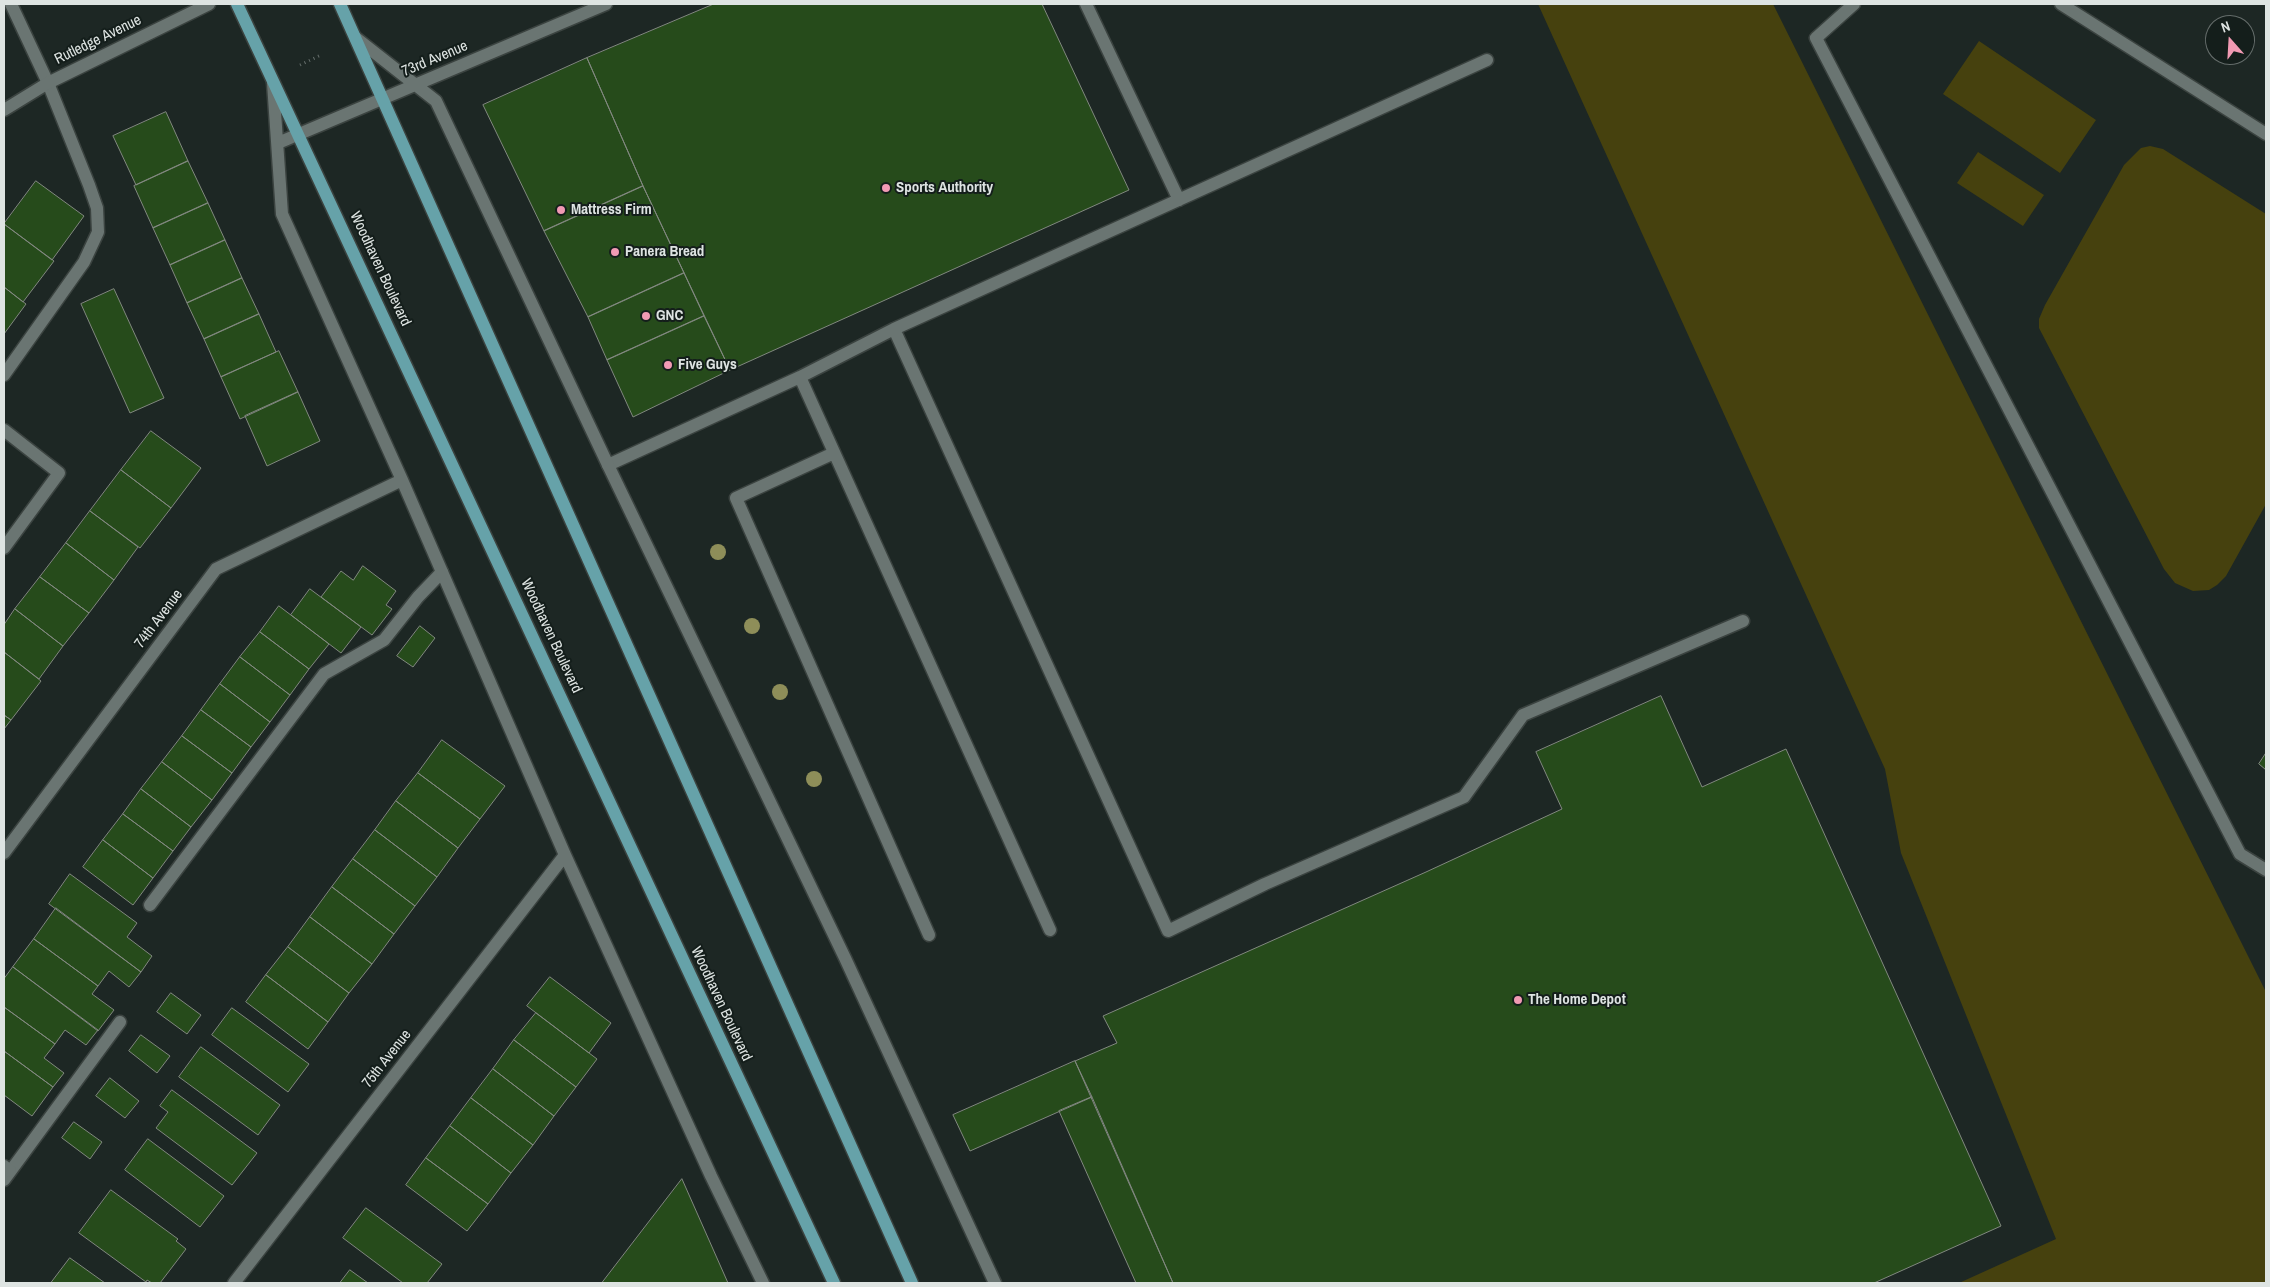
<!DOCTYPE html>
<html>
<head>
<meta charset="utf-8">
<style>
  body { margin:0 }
  #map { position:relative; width:2270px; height:1287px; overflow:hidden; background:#1d2724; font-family:"Archivo Narrow",sans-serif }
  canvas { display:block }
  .frame { position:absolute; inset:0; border:5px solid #dee4e2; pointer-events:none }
  .north { position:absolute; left:2205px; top:15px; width:50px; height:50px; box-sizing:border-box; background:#141e1b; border:1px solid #656d6b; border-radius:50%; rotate:341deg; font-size:14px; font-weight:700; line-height:20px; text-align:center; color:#dee4e2 }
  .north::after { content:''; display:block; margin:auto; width:18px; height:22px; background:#f19ab3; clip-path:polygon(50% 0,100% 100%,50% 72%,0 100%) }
</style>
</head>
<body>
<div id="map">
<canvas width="2270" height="1287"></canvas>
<div class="frame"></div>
<div class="north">N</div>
</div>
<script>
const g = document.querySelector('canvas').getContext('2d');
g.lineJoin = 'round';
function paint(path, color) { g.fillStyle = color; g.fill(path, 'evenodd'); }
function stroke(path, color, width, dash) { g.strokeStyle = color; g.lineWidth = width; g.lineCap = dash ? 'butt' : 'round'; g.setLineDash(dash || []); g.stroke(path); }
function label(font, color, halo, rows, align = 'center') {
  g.font = font + ' "Archivo Narrow",sans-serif'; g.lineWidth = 4; g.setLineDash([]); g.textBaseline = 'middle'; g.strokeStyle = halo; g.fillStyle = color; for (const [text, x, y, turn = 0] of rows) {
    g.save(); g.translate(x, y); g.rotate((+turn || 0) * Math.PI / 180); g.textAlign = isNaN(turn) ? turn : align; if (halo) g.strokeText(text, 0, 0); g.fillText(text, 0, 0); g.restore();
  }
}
paint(new Path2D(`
  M1538,4h235l493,988v291h-307l97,-44 -155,-386 -16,-84z
  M1979,41l117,79 -36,53 -117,-79z
  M2150,146l13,3 103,65v290l-40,72 -9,9 -8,5 -16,1 -18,-8 -11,-14 -125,-241v-9l6,-14 79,-140 17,-17z
  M1978,152l66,43 -21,31 -66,-43z`), '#46410e');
const building = new Path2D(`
  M714,4h328l87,186 -399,180 -87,-184 -56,-128z
  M587,58l56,128 -99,45 -61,-126z
  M166,112l22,49 -52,24 -23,-49z
  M188,161l20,42 -55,25 -19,-42z
  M36,181l48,35 -32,44 -48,-36z
  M643,186l41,87 -96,44 -44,-86z
  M208,203l17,37 -55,25 -17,-37z
  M4,224l50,37 -31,41 -19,-15z
  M225,240l17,38 -55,25 -17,-38z
  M684,273l20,43 -97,44 -19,-43z
  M242,278l17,36 -55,25 -17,-36z
  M4,287l22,17 -22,30z
  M114,289l50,109 -34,15 -49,-109z
  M259,314l17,38 -55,25 -17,-38z
  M704,316l26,54 -97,47 -26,-57z
  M279,351l19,41 -58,27 -19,-42z
  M298,392l22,49 -53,25 -22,-50z
  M151,431l50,37 -30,40 -50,-38z
  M121,470l50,38 -31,40 -50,-37z
  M90,511l48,36 -24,33 -48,-37z
  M66,543l48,37 -25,33 -49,-36z
  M363,566l33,25 -10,14 6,4 -20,26 -51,-38 20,-26 12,9z
  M40,577l49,36 -26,33 -48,-37z
  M310,589l51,38 -20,26 -50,-38z
  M279,606l50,38 -20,25 -49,-37z
  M15,609l48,37 -24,33 -35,-27v-27z
  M420,626l15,12 -22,29 -16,-11z
  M260,632l49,37 -19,26 -50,-38z
  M4,652l37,29 -30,39 -7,-5z
  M240,657l50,38 -20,27 -50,-38z
  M220,684l50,38 -19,25 -50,-37z
  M1661,696l41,91 84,-38 215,477 -127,57h-701l-98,-222 42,-18 -14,-27 323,-144 136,-63 -26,-57z
  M201,710l50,37 -19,26 -50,-37z
  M4,715l7,5 -7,9z
  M182,736l50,37 -20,27 -50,-38z
  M442,740l63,46 -25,33 -62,-46z
  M2266,753v17l-7,-6z
  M162,762l50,38 -21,27 -50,-38z
  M418,773l62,46 -22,29 -62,-47z
  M141,789l50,38 -18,24 -50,-37z
  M396,801l62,47 -21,29 -62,-47z
  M123,814l50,37 -20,27 -50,-38z
  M375,830l62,47 -22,29 -62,-47z
  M103,840l50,38 -20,27 -50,-38z
  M353,859l62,47 -21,28 -62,-47z
  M70,874l67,49 -10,14 25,19 -11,16 -92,-68z
  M332,887l62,47 -22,30 -62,-47z
  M56,908l85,64 -12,15 -20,-16 -11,15 -64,-47z
  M310,917l62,47 -23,29 -61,-46z
  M34,939l64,47 -6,8 22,16 -16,21 -85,-64z
  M288,947l61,46 -21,29 -62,-47z
  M13,967l85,63 -12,15 -21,-15 -10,14 -51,-37v-28z
  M266,975l62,47 -20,27 -62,-47z
  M550,977l61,46 -22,30 -62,-47z
  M171,993l30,22 -14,19 -30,-22z
  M4,1007l51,37 -11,14 20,15 -11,14 -49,-36z
  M232,1008l77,56 -21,28 -76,-57z
  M536,1013l61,46 -21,28 -62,-47z
  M141,1035l29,21 -13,17 -28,-22z
  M514,1040l62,47 -22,29 -61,-47z
  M201,1047l79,58 -22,30 -79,-58z
  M4,1051l49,36 -21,29 -28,-21z
  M1075,1061l17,36 -122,54 -17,-36z
  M493,1069l61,47 -21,29 -62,-47z
  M110,1078l29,23 -14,17 -29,-22z
  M172,1090l85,63 -25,32 -76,-57 12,-16 -8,-6z
  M1092,1097l81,186h-37l-77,-172z
  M471,1098l62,47 -22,28 -61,-47z
  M74,1122l28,20 -12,17 -28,-21z
  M450,1126l61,47 -23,31 -62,-46z
  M148,1139l76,57 -24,31 -75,-57z
  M426,1158l62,46 -21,27 -61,-46z
  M682,1179l46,104h-126z
  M111,1190l67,49 -2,2 10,8 -26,34h-8l-5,-3 -1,2 -67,-49z
  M366,1208l76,56 -15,19h-24l-60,-45z
  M70,1258l35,25h-54z
  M350,1270l18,13h-28z`);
paint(building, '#264b1b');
stroke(building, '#81887f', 1);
const service = new Path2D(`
  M1086,4l93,196
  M1854,4l-38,34 424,816 26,16
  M894,329l274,602 97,-47 199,-87 59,-82 220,-94
  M4,375l80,-113 14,-30 -1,-24 -8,-23 -41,-102 -37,-79
  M800,377l250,553
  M4,430l55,43 -55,75
  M834,453l-98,45 193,437
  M608,465l192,-88 94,-48 593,-269
  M150,905l174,-231 60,-34 34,-43 24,-25
  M4,1180l116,-158`);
const minor = new Path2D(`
  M2061,4l205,130
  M356,38l80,63 172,364 237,493 150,325
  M273,83l9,131 120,266 163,375 146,321 52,107
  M4,110l44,-27 161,-79
  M278,143l328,-139
  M4,853l212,-284 186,-89
  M4,1166l6,5
  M234,1283l331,-428`);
const primary = new Path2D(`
  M237,4l597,1279
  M340,4l572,1279`);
stroke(service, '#3b4340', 15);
stroke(minor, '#3b4340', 15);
stroke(primary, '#3b4340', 15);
stroke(new Path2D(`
  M300,65l21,-10`), '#656e6b', 3, [1, 4]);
stroke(service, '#6a7572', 12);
stroke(minor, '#6a7572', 12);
stroke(primary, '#66a2a9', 12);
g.fillStyle = '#8e8e59';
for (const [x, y] of [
  [718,552],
  [752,626],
  [780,692],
  [814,779]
]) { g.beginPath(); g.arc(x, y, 8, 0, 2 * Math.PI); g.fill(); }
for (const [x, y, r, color] of [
  [886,188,5,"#f19ab3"],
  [561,210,5,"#f19ab3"],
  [615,252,5,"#f19ab3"],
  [646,316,5,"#f19ab3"],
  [668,365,5,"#f19ab3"],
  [1518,1000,5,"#f19ab3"]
]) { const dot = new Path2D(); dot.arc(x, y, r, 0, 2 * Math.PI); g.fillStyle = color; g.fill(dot); stroke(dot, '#141e1b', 2); }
label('15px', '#dee4e2', '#141e1b', [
  ["Rutledge Avenue",98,40,-26],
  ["73rd Avenue",435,59,-23],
  ["Woodhaven Boulevard",380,269,65],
  ["74th Avenue",159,619,-53],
  ["Woodhaven Boulevard",551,636,65],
  ["Woodhaven Boulevard",721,1004,65],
  ["75th Avenue",387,1059,-52]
]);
label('bold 15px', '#dee4e2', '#141e1b', [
  ["Sports Authority",896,188],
  ["Mattress Firm",571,210],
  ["Panera Bread",625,252],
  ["GNC",656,316],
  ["Five Guys",678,365],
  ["The Home Depot",1528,1000]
], 'left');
</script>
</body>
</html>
